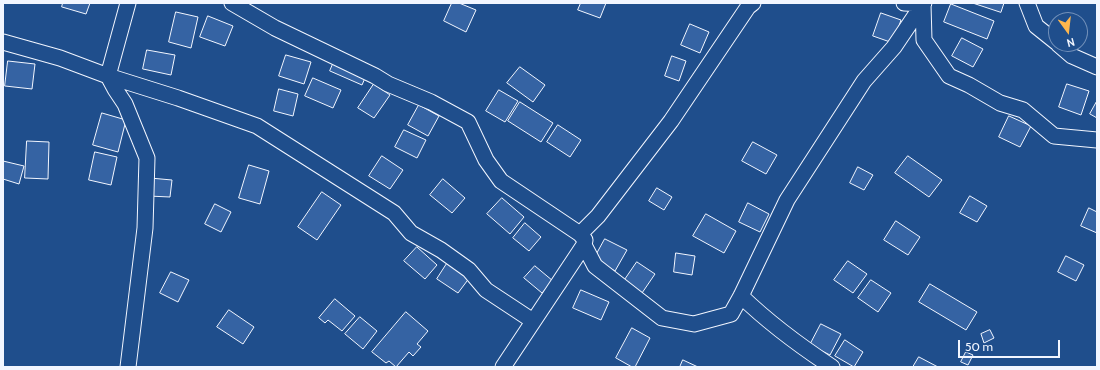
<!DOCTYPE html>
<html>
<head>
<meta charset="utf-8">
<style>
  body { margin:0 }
  #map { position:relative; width:1100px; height:370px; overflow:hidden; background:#1f4e8c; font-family:Cabin,sans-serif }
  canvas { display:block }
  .frame { position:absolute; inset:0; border:4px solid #f2f6ff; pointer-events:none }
  .north { position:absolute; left:1048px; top:12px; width:40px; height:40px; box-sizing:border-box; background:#1f4e8c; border:1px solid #7391ba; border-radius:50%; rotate:165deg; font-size:11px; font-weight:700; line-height:16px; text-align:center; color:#f2f6ff }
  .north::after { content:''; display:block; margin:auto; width:14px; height:18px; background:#ffb74d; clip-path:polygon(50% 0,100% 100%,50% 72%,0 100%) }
  .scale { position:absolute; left:958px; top:340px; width:102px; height:18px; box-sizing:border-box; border:2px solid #f2f6ff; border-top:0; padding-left:5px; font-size:12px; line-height:14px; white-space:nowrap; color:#f2f6ff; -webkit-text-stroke:3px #1f4e8c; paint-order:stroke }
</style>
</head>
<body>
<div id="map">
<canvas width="1100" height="370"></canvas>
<div class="frame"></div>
<div class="north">N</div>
<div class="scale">50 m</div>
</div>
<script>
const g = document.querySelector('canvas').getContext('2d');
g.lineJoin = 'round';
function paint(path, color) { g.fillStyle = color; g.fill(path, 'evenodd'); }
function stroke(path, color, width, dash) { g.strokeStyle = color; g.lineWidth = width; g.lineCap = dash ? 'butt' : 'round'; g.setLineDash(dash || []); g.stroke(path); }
const building = new Path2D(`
  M63,3h27l-4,11 -24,-7z
  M452,3h7l17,7 -10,22 -22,-11z
  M581,3h25l-6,15 -22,-8z
  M973,3h31l-3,9z
  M951,4l43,17 -7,18 -43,-17z
  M176,12l22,5 -7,31 -22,-6z
  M881,13l20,7 -8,23 -20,-7z
  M208,16l25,10 -8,20 -25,-9z
  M690,24l19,8 -9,21 -19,-8z
  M962,38l21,11 -10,18 -21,-11z
  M147,50l28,5 -4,20 -28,-6z
  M286,55l25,7 -7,22 -25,-8z
  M672,56l14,5 -7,20 -14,-5z
  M8,61l27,3 -3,25 -27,-3z
  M333,64l32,14 -3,7 -32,-14z
  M520,67l25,18 -12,17 -26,-19z
  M313,78l28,12 -8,18 -28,-12z
  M374,84l16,11 -16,23 -16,-10z
  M1067,84l22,7 -8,24 -22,-8z
  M279,89l19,5 -5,22 -19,-5z
  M499,90l19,11 -13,21 -19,-11z
  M1097,101v17l-7,-4z
  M520,102l33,21 -12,19 -33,-21z
  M419,105l20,11 -11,20 -20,-11z
  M102,113l24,7 -8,32 -25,-7z
  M1009,116l22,10 -11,21 -21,-10z
  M558,125l23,15 -11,17 -23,-15z
  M404,130l22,10 -9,18 -22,-11z
  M27,141l22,1 -1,37 -23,-1z
  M753,142l24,13 -11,19 -24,-13z
  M95,152l22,5 -6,28 -22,-5z
  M382,156l21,14 -13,19 -21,-13z
  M908,156l34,24 -13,17 -34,-24z
  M3,161l21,5 -5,18 -16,-5z
  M249,165l20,6 -9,33 -21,-6z
  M858,167l15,8 -9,15 -14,-7z
  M150,178l22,2 -2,17 -22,-1z
  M443,179l22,19 -13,15 -22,-18z
  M657,188l15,9 -8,13 -15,-9z
  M322,192l19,13 -24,35 -19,-13z
  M970,196l17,10 -10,16 -17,-9z
  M502,198l22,19 -14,17 -23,-20z
  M748,203l21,11 -9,18 -21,-10z
  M215,204l16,8 -10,20 -16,-8z
  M1089,208l8,4v21l-16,-7z
  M706,214l30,17 -12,22 -31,-17z
  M896,221l24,16 -12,18 -24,-15z
  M525,223l16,14 -12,14 -16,-13z
  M605,239l22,11 -12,21 -21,-12z
  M417,247l20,18 -12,14 -21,-18z
  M676,253l19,3 -3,19 -18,-3z
  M1066,256l18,9 -8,16 -18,-9z
  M848,261l19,13 -14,19 -19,-13z
  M448,262l22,15 -12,16 -21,-14z
  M637,262l18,12 -13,19 -18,-12z
  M535,266l18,15 -11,12 -18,-15z
  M171,272l18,8 -11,22 -18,-9z
  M871,280l20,13 -13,19 -20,-14z
  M930,284l47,28 -11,18 -47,-28z
  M581,290l28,12 -8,18 -28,-12z
  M335,299l20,17 -13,15 -14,-11 -3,3 -6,-5z
  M229,310l25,17 -11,17 -26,-17z
  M406,312l22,19 -11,13 4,3 -8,9 -4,-4 -13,15 -7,-6 -3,2 -14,-11z
  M360,317l17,14 -14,18 -18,-15z
  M821,324l20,10 -11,21 -20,-10z
  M632,328l18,10 -15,29h-3l-16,-9z
  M990,330l4,8 -10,5 -3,-9z
  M845,340l18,12 -9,15 -19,-11z
  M966,352l7,3 -5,10 -7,-3z
  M919,357l19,10h-25z
  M683,360l15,7h-18z`);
paint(building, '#3563a3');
stroke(building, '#f2f6ff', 1);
const minor = new Path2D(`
  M232,3l43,25 100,48 13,8 43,18 37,20 18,38 15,21 79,53 5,6 -1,5 -81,122
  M904,3l19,1 1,-1
  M1027,3l9,23 20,16
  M3,42l57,16 48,18 70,22 79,28 137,87 17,20 30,17 28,20 17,20 47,31
  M1058,44l14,12 25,11
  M580,234l18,-18 73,-95 77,-114 5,-4
  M584,245l11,21 67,52 32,6 37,-10 10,-18 46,-96 77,-119 30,-34 29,-43 1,36 25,36 20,9 31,18 23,7 31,26 43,4
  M741,296c28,27 59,50 91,71
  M128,367l17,-139 2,-70 -22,-54 -10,-15 -7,-13 20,-73`);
stroke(minor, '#f2f6ff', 17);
stroke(minor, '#1f4e8c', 15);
</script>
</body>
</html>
